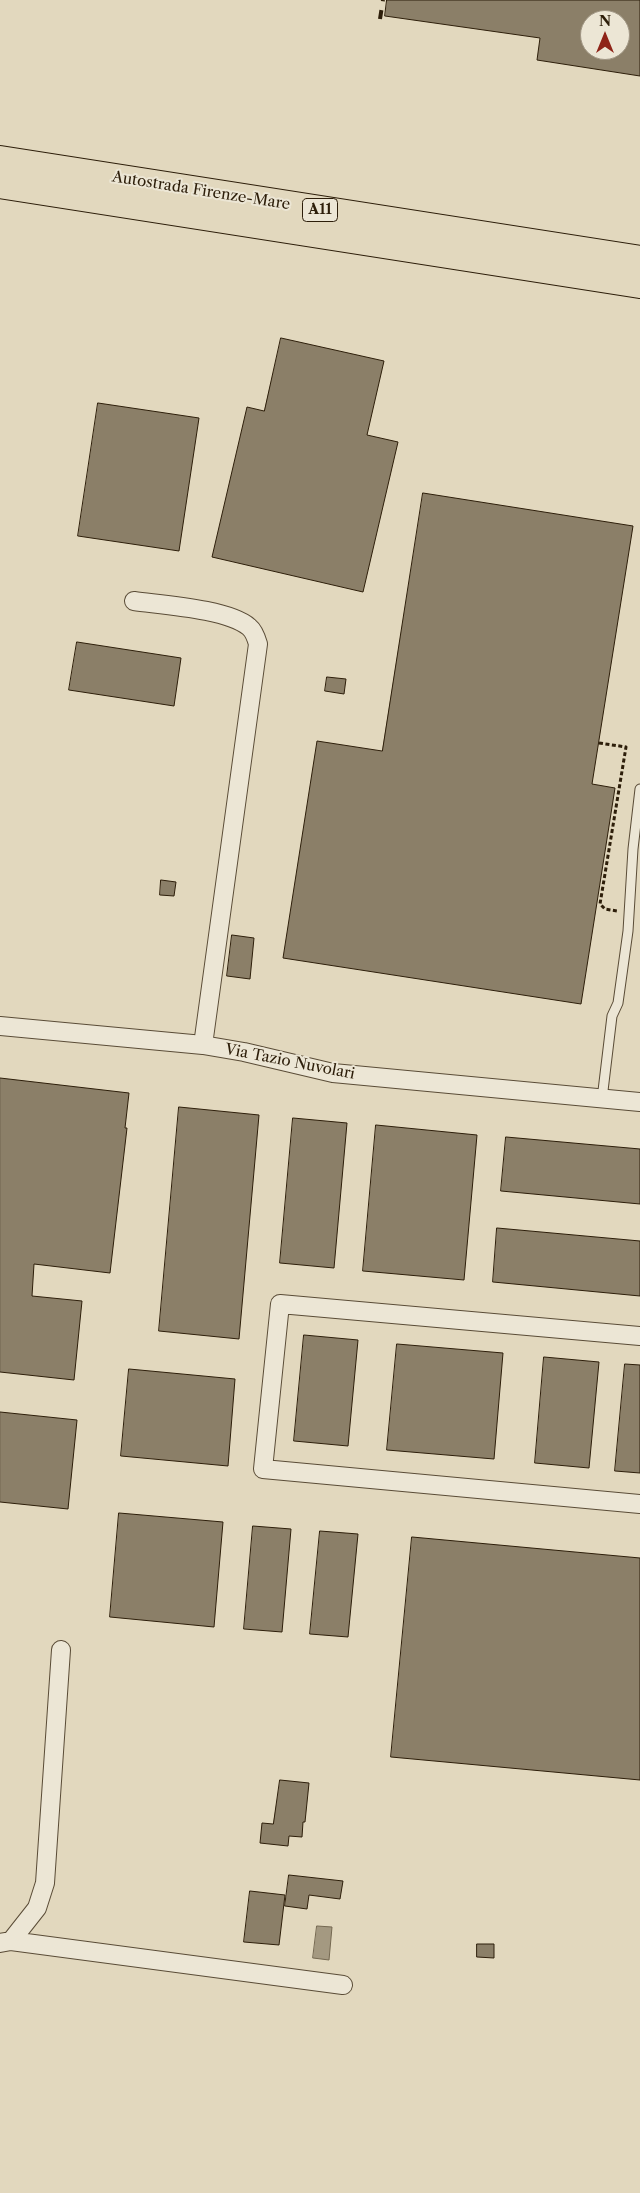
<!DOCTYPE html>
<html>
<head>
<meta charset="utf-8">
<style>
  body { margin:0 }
  #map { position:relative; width:640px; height:2193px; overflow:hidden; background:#e2d8be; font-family:"Libre Caslon Text",serif }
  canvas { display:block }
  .north { position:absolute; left:580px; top:10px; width:50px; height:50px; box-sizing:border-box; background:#ece6d5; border:1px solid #a09684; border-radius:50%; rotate:0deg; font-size:14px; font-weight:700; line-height:20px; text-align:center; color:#2d1e0a }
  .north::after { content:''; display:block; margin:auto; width:18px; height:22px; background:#8f2418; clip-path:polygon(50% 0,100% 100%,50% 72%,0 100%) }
</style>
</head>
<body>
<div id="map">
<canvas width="640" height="2193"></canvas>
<div class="north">N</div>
</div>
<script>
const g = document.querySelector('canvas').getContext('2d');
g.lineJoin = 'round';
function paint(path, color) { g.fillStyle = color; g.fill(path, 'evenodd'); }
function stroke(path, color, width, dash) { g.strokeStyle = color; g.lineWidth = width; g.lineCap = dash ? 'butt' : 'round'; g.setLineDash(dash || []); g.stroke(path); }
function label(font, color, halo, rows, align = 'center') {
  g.font = font + ' "Libre Caslon Text",serif'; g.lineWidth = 4; g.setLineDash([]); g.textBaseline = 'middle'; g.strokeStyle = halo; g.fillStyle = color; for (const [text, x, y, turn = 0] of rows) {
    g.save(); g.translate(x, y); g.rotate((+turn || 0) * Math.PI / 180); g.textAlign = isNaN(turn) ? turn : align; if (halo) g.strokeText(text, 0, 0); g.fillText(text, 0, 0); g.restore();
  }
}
const water = new Path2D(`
  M317,1926l15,1 -3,33 -16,-2z`);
paint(water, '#a49981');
stroke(water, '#746851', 1);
const building = new Path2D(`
  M387,0h253v76l-103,-16 3,-22 -155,-22zM590,20h30v30h-30z
  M281,338l103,23 -17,74 31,7 -35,150 -151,-35 35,-150 17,4z
  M98,403l101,15 -20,133 -101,-15z
  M423,493l210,33 -41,258 23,4 -34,216 -298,-46 34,-217 65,10z
  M77,642l104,16 -7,48 -105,-16z
  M327,677l19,2 -2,15 -19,-3z
  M161,880l15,2 -2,14 -14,-1z
  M232,935l22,3 -4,41 -23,-3z
  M0,1078l129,15 -4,35h2l-17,145 -76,-9 -2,32 50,5 -8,79 -74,-8z
  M179,1107l80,8 -20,224 -80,-8z
  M293,1118l54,5 -13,145 -54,-5z
  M376,1125l101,10 -13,145 -101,-9z
  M506,1137l134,12v55l-139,-13z
  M497,1228l143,13v55l-147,-14z
  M304,1335l54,5 -10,106 -54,-5z
  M397,1344l106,9 -9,106 -107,-9z
  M544,1357l55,5 -10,106 -54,-5z
  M625,1364l15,1v108l-25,-2z
  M129,1369l106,10 -7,87 -107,-10z
  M0,1412l77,8 -9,89 -68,-7z
  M119,1513l104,9 -9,105 -104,-10z
  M253,1526l38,3 -9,103 -38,-3z
  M320,1531l38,3 -10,103 -38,-3z
  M412,1537l228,21v222l-249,-23z
  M280,1780l29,3 -4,39h-2l-1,15 -13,-1 -1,10 -28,-3 2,-20 11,1z
  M289,1875l54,6 -3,18 -31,-4 -2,14 -22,-3z
  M250,1891l35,4 -6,50 -35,-3z
  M477,1944h17v14l-17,-1z`);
paint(building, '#8b7f68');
stroke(building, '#2d1e0a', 1);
const service = new Path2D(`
  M602,1099l10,-83 6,-13 10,-72 5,-82 7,-60`);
const minor = new Path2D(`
  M134,601c29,4 94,8 115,26 5,4 7,10 9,17l-55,401
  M0,1026l203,19 41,7 89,21 307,29
  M640,1336l-360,-32 -17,165 377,35
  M11,1941l26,-33 8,-25 16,-233
  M0,1943l11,-2 332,44`);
const motorway = new Path2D(`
  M0,160l640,100
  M0,184l640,100`);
stroke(service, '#5a4c37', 11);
stroke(minor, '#5a4c37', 20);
stroke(motorway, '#2d1e0a', 30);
stroke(new Path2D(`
  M599,743l27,4 -26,157 5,5 12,2`), '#2d1e0a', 3, [4, 2.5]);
stroke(service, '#ece6d5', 9);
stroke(minor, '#ece6d5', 18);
stroke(motorway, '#e2d8be', 28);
stroke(new Path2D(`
  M380,19l3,-19`), '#2d1e0a', 4, [9, 9]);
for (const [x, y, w] of [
  [320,210,35]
]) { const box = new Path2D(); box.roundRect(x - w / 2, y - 11.5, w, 23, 4); g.fillStyle = '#ece6d5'; g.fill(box); stroke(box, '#2d1e0a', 1); }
label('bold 14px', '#2d1e0a', null, [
  ["A11",320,210]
]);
label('15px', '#2d1e0a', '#ece6d5', [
  ["Autostrada Firenze-Mare",201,191,9],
  ["Via Tazio Nuvolari",290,1062,11]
]);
</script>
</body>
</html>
